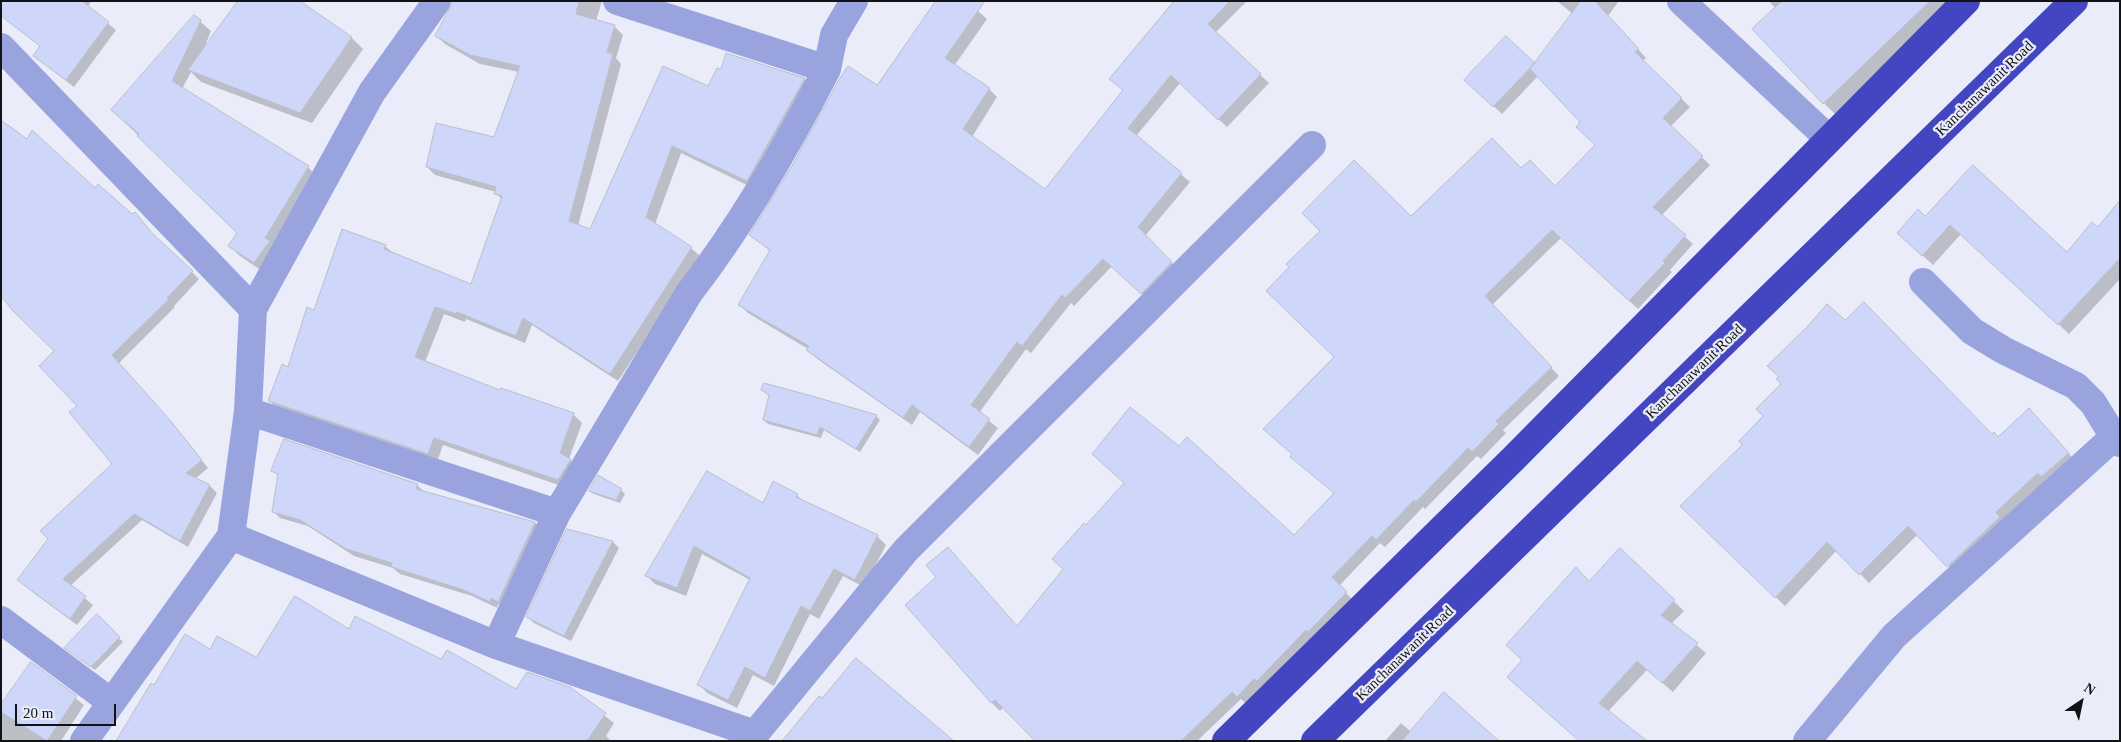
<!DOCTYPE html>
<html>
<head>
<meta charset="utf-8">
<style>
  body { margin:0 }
  #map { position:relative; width:2121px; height:742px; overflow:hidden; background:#eaedf9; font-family:Georgia,serif }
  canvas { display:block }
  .frame { position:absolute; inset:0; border:2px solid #121317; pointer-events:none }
  .north { position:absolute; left:2056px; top:677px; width:50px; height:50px; -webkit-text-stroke:4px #eaedf9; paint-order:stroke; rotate:34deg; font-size:14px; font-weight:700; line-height:20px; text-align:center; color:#121317 }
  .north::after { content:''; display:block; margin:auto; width:18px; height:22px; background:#121317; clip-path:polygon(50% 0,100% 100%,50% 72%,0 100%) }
  .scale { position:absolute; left:15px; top:704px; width:101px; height:22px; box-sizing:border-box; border:2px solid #121317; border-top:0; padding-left:6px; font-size:15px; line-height:18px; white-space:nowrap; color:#121317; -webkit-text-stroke:4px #eaedf9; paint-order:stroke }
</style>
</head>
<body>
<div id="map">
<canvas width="2121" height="742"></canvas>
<div class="frame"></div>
<div class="north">N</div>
<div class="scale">20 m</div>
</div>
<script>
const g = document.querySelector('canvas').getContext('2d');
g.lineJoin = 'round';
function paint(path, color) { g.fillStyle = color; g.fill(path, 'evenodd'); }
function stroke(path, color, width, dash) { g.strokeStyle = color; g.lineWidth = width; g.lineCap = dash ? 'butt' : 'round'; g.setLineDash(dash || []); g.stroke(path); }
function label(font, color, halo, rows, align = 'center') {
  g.font = font + ' Georgia,serif'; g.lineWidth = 4.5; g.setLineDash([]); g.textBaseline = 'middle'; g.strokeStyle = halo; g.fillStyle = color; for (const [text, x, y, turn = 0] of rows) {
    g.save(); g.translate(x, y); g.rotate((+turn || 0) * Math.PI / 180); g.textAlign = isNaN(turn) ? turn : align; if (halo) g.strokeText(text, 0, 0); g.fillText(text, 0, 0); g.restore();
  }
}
paint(new Path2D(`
  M1,1h90l-3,6 28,23 -42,57 -40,-31 7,-9 -33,-26z
  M456,1h146l-6,20 19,6 8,8 -7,23 5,6 -43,162 13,4 118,-143 95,-8 8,9 -57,101 -74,-36 -26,71 36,24 9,8 -82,125 -86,-56 -7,18 -59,-24 -1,3 -21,-8 -19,48 76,29 72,23 9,9 -13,36 10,9 -12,20 -124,-43 -6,17 -159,-53 -9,-8 20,-32 26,-58 70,-65 9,8 78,32 30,-86 -6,-8 -61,-17 -8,-8 67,-28 25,-67 -39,-8 -35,-20 -9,-9z
  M1176,1h71l-32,32 54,50 -42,44 -47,-44 -44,53 54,46 -45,54 35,35 -30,30 -38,-35 -38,40 -3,-3 -40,50 -5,-4 -47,64 19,15 -20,27 -58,-43 -8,13 -96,-67 -8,-9 -60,-36 -8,-8 31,-53 -20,-17 126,-148 101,-76 9,8 -33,47 35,23 8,8 -25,40 73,54 79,-101z
  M1557,1h62l-11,15 38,42 -4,3 48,46 -20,20 40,38 -49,51 32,28 -23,26 2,2 -34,37 -77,-71 -69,67 67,71 -56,54 3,3 -25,26 -4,-3 -52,53 -2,-2 -38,40 -5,-4 -41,43 15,15 -108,103 -5,-5 -44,42h-161l-32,-34 -4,4 -8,-8 -86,-98 112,22 46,-57 22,-43 208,10 41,-44 1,-136 75,-139 110,-48 34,17 41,-41 -14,-24 -44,-46 -36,38 -28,-26 61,-23 38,-51z
  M1769,1h190l-124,113 -11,-11 -48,-94z
  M195,17l16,14 -9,22 149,-16 12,12 -51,74 -111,-41 -10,-10 -9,17 126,78 10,11 -53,95 -25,-17 -10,-10 9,-13 -127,-123z
  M95,189l47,32 16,19 41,39 -25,27 1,1 -57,57 58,64 32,40 -13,11 15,7 7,7 -29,54 -46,-27 -72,66 23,19 -16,20 -51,-38 88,-123 -58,-112z
  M2120,202v77l-51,55 -108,-100 -28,31 -24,-22 16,-26 142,36 31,-24z
  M762,390l114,26 4,4 -20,32 -36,-22 -3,8 -53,-14 -4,-4 6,-24z
  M2038,419l39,44 -120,112 -39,-41 -49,49 -32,-33 -52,56 -104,-100 311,-70 6,2z
  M273,470l144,15 7,7 111,31 7,7 -36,78 -8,-4 -1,4 -25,-12 -72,-22 -7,-6 -39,-12 -46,-30 -28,-8 -7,-7 6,-34z
  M708,473l56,32 33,-10 8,8 72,33 9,9 -22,42 -21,-11 -24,43 -9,-5 -36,72 -21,-11 -16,33 -30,-15 -8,-9 51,-104 -48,-26 -16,42 -31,-12 -8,-8z
  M621,490l4,4 -5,9 -26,-9 -4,-3z
  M568,530l45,12 6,6 -48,93 -37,-18 -7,-6z
  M1620,550l64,61 -13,13 35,29 -33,39 -26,-22 -67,71 -71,-64z
  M97,616l26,26 -28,28 -25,-18z
  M349,631l92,30 75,29 53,-2 45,35 -8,13 5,5h-330l-127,-54 57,-36 46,7z
  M31,663l53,42 -23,36h-60v-34z
  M1401,723l10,9 86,9h-112z`), '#0003');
const building = new Path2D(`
  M1,1h81l27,21 -43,58 -33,-24 7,-10 -39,-30z
  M238,1h62l52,36 -52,76 -112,-43z
  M454,1h125l-3,13 39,11 -8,27 6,2 -44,167 21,8 73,-163 45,20 9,-18 4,1 5,-16 79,25 -58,103 -75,-35 -26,71 46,30 -82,127 -87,-56 -7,18 -59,-24 -1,2 -21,-7 -20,50 85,33 1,-2 73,25 -14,40 11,6 -13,21 -124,-42 -6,16 -160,-53 14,-37 6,3 19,-60 7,3 28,-81 44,16 -2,4 87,35 31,-88 -8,-2 2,-7 -70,-20 10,-44 58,14 26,-71 -50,-11 -35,-19z
  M936,1h49l-40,57 45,30 -27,41 82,60 78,-99 -14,-11 65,-78h56l-22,23 53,50 -43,46 -47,-45 -43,53 54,45 -44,54 34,35 -31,32 -38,-35 -38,39 -3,-3 -40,51 -5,-4 -46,63 19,14 -21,28 -57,-42 -9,13 -97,-68 3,-4 -71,-41 32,-55 -21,-15 44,-71 47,-86 8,-12 29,19z
  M1581,1h14l44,48 -4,3 47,46 -19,20 40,38 -50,51 33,28 -23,26 2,2 -36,38 -77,-71 -67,66 67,71 -56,54 3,3 -27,28 -4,-4 -52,54 -2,-2 -38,40 -4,-4 -40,41 15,15 -39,40 -2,-2 -49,51 -3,-2 -17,18 -5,-5 -51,49h-146l-40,-41 -4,3 -86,-98 31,-28 -10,-12 22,-18 69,79 46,-57 -11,-10 32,-36 2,2 38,-42 -32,-29 38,-47 49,39 8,-9 107,98 40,-42 -44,-36 2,-3 -29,-25 71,-72 -68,-66 23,-24 -3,-3 34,-33 -18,-18 52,-53 57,56 81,-78 29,30 9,-8 25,26 40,-41 -19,-18 4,-5 -50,-53z
  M1782,1h148l-107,103 -71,-75z
  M194,15l7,5 -29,61 137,85 -44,72 5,3 -16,22 -26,-17 9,-13 -100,-97 2,-2 -28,-24z
  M1506,36l29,27 -42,44 -29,-27z
  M1,120l26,19 5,-9 63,58 3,-4 34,30 3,-2 17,21 41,38 -26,27 2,1 -57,56 57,64 33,41 -16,13 24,12 -30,56 -46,-27 -71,65 23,17 -16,23 -53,-39 31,-41 -8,-8 72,-67 -43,-52 8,-6 -38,-40 15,-15 -41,-40 -12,-15z
  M1973,165l94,87 25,-30 6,5 22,-27v58l-62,67 -108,-100 -28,31 -25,-23 21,-24 7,7z
  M1864,302l128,132 2,-2 4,5 31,-29 40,45 -28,24 -3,-4 -42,39 4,5 -53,50 -39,-41 -49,49 -32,-33 -52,56 -95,-92 62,-61 -3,-4 24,-25 -7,-7 25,-25 -5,-5 3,-2 -12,-11 40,-39 20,-23 18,16z
  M764,383l48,13 65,19 -21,34 -36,-22 -3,8 -54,-15 6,-25 -8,-5z
  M284,439l134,45 -2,5 119,33 -37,80 -7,-4 -1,4 -26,-12 -73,-23 1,-4 -46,-14 -46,-29 -28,-8 6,-38 -7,-3z
  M707,471l56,32 10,-22 25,13 -2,3 82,38 -23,45 -21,-11 -24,42 -9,-5 -36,72 -20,-11 -17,33 -31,-15 53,-107 -56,-32 -17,42 -32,-12z
  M598,475l24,14 -6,11 -27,-9z
  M567,529l46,12 -49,95 -38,-19z
  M1620,548l55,52 -14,15 37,28 -36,40 -25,-22 -38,42 48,38h-68l-72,-64 15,-17 -16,-15 70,-78 13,14z
  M295,596l54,33 6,-13 86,43 6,-9 69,39 11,-17 43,15 36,26 -19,28h-471l35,-58 3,2 31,-51 25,15 7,-13 39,21z
  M97,614l23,23 -29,30 -27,-19z
  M856,658l98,83h-172l37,-45 3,2z
  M31,662l46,34 -30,45 -46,-29v-8z
  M1444,692l55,49h-97z`);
paint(building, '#ced6fa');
stroke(building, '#bbbec9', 1);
stroke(new Path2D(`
  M1681,1l147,137
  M1,47l252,262
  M827,69l7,-34 20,-34
  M1923,282l49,49 31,19 73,36 17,17 21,34
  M248,411l309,102
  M231,536l265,109 259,89 151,-184 406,-405
  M1,620l110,82
  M496,645l61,-132 132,-220c54,-70 98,-146 138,-224l-210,-68
  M84,741l147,-205 17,-125 5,-102 119,-217 65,-91
  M1807,741l87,-105 220,-199 6,6`), '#99a4de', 28);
stroke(new Path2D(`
  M1226,741l287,-282 453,-458
  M1315,741l759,-740`), '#4346c0', 28);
label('15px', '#121317', '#eaedf9', [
  ["Kanchanawanit Road",1985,89,-44],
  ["Kanchanawanit Road",1695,372,-44],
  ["Kanchanawanit Road",1405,654,-44]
]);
</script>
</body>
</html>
